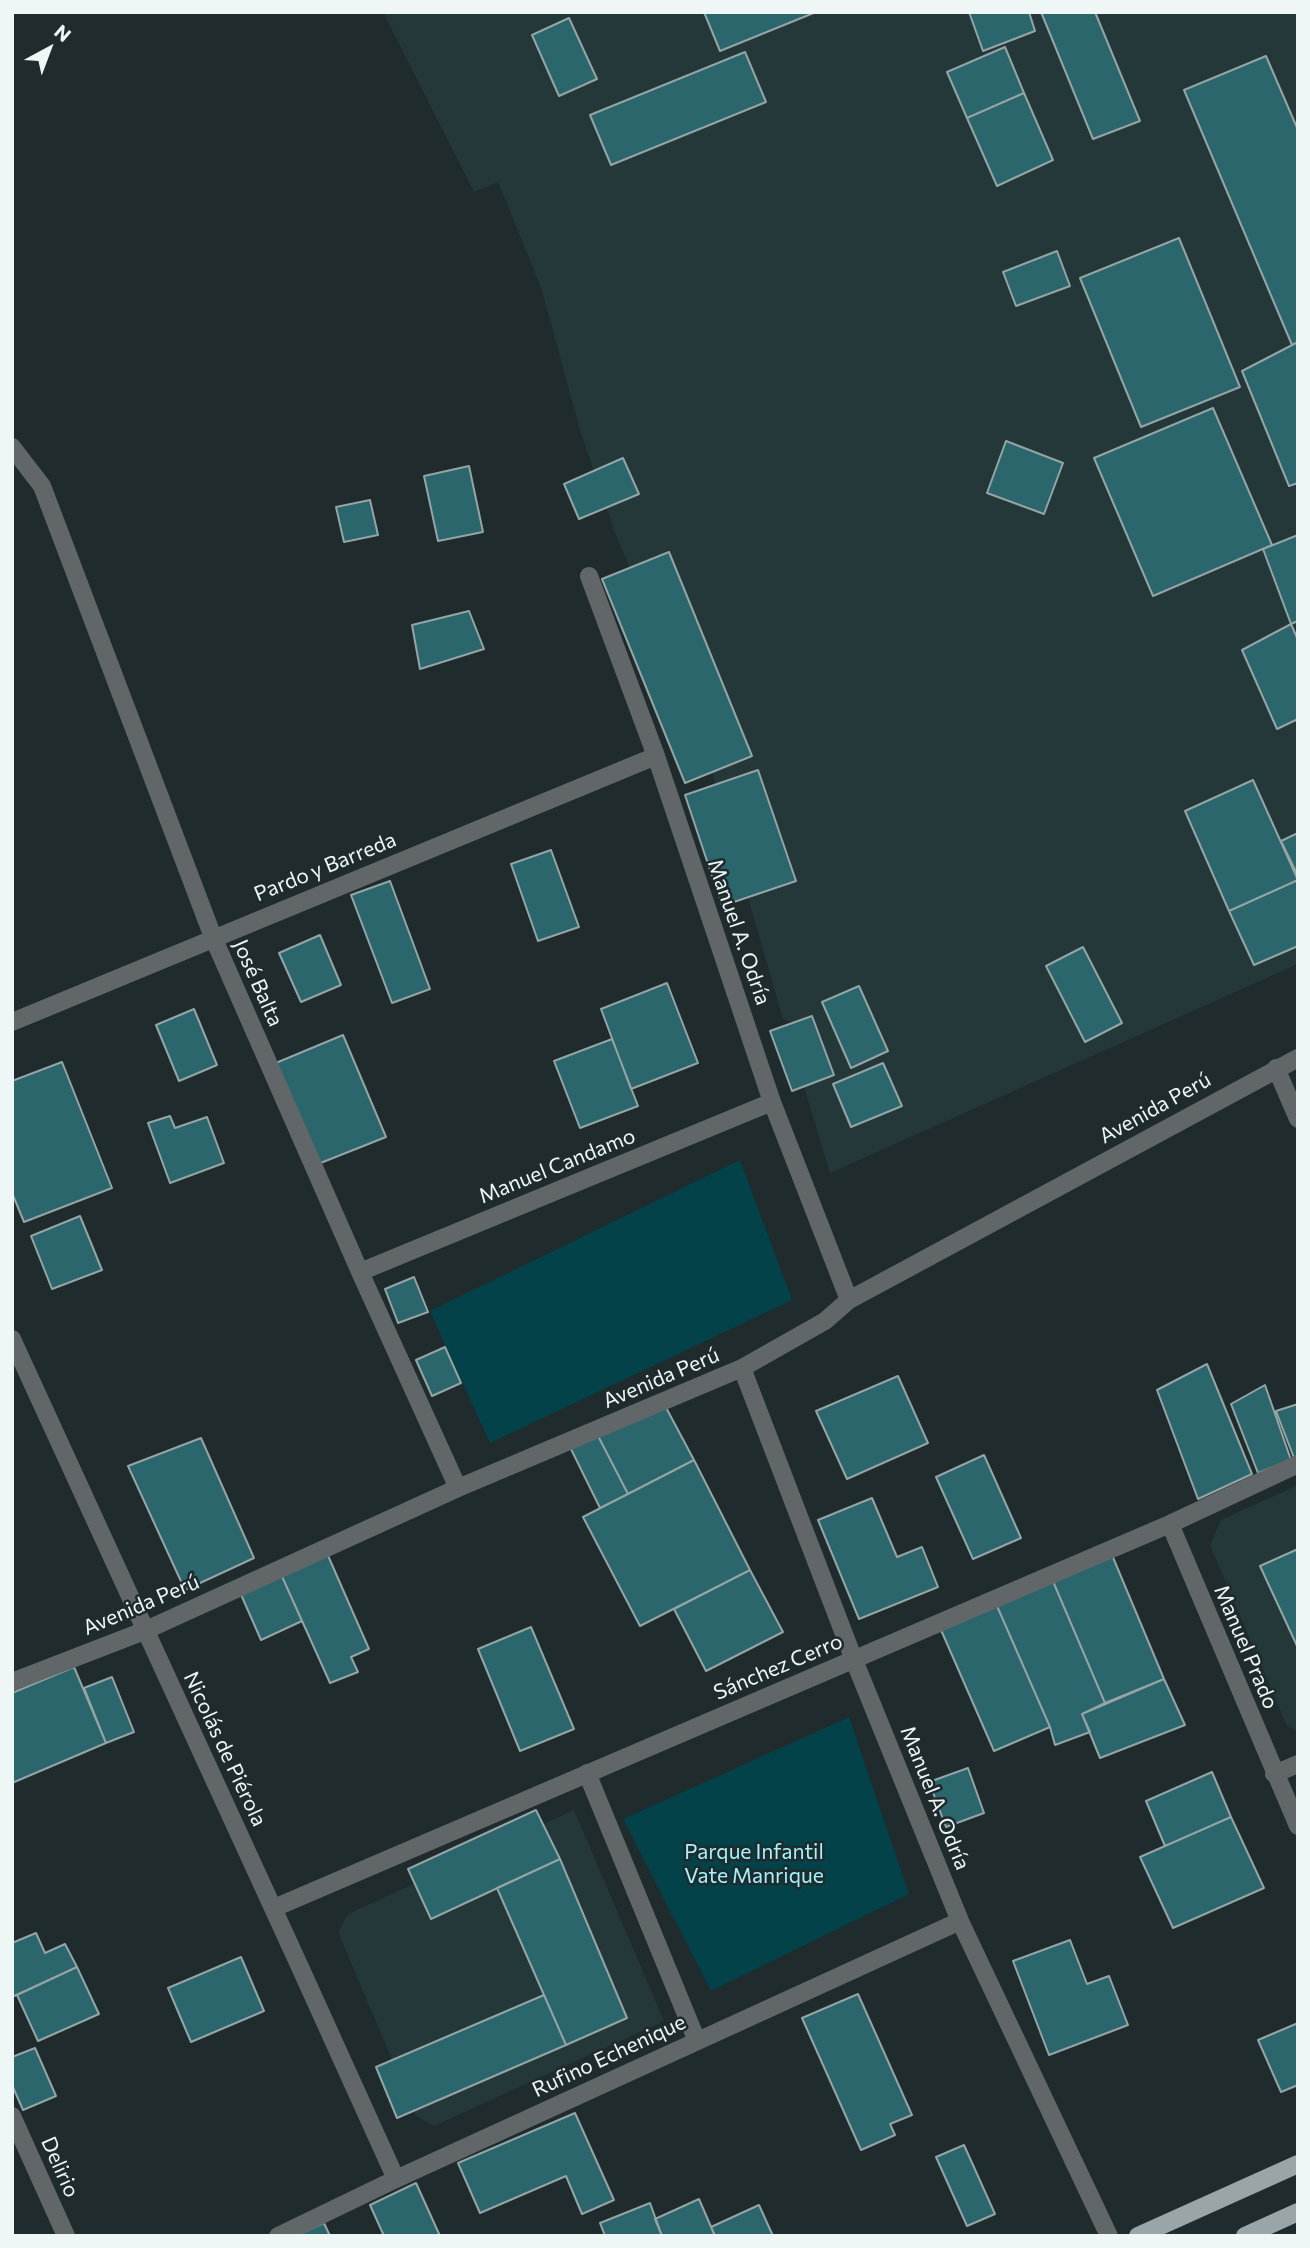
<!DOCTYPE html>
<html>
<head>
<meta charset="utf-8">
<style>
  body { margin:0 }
  #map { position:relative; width:1310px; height:2248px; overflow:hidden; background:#202b2d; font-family:Commissioner,sans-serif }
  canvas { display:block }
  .frame { position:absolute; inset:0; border:14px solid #eef6f6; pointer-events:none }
  .north { position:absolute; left:14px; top:14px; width:70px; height:70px; -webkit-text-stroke:5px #202b2d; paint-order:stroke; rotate:41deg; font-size:19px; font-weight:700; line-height:28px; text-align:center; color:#eef6f6 }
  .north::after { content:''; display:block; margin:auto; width:24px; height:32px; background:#eef6f6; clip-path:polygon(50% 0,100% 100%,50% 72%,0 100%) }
</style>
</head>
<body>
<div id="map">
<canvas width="1310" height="2248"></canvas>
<div class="frame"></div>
<div class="north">N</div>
</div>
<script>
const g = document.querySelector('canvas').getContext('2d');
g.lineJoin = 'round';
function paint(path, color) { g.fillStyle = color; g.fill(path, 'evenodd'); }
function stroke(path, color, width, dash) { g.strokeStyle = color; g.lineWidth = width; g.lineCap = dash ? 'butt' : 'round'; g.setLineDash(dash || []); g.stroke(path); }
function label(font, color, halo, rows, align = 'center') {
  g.font = font + ' Commissioner,sans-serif'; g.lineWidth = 5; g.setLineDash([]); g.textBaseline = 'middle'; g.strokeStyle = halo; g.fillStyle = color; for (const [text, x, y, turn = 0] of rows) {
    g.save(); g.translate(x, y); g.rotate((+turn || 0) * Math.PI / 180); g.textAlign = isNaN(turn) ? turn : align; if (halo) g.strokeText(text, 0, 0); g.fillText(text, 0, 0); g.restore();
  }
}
paint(new Path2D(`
  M383,12h915v952l-468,209 -36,-120 12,-26 -23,-8 -81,-282 -87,-204 -35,-103 -39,-143 -43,-105 -24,10z
  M1298,1485v246l-11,-5 -77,-181 11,-25z
  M574,1810l90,211 -230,105 -18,-10 -78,-184 10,-18z`), '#24383a');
paint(new Path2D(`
  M740,1160l52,140 -302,143 -60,-132z
  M849,1717l60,177 -198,97 -88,-172z`), '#024248');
const building = new Path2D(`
  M704,12h112l-96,39z
  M969,12h60l6,19 -52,20z
  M1041,12h54l45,109 -47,18z
  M569,18l28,61 -38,17 -27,-61z
  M1005,47l19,46 -57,25 -20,-46z
  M745,52l21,50 -155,63 -21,-50z
  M1266,56l32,74v212l-6,3 -108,-255z
  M1024,93l29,67 -56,26 -30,-68z
  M1179,238l61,149 -99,40 -61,-149z
  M1057,251l13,35 -54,20 -13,-34z
  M1298,342v141l-9,3 -47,-115z
  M1213,408l59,137 -119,51 -59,-138z
  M1006,441l57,22 -19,51 -57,-21z
  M623,458l16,36 -60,25 -15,-35z
  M469,466l14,66 -45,9 -14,-65z
  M370,500l8,35 -34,7 -8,-35z
  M1298,535v86l-7,3 -28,-75z
  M669,552l83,204 -67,27 -83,-204z
  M469,611l15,38 -64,20 -8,-44z
  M1291,624l7,16v79l-21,10 -35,-79z
  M758,770l38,111 -74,25 -37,-111z
  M1253,780l45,100 -69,31 -44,-100z
  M1298,833v43l-17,-35z
  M551,850l28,77 -41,14 -27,-77z
  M1298,880v66l-44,19 -25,-54z
  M390,881l40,108 -38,14 -41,-108z
  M320,935l21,50 -40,17 -22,-49z
  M1083,947l39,76 -37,19 -39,-76z
  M667,983l31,80 -67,26 -30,-80z
  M859,986l29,65 -37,17 -29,-66z
  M194,1009l23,56 -38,16 -23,-56z
  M812,1016l22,59 -42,16 -22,-60z
  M343,1035l43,102 -73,29 -42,-101z
  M612,1039l26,67 -58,22 -26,-67z
  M62,1062l50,126 -88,34 -12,-29v-112z
  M883,1063l19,43 -51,21 -18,-43z
  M170,1116l5,12 32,-11 17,46 -54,20 -22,-60z
  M80,1216l22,54 -50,19 -21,-53z
  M414,1277l14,35 -30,11 -13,-34z
  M445,1347l16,36 -29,13 -16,-36z
  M1207,1364l45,110 -54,25 -41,-109z
  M898,1376l30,67 -81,36 -31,-68z
  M1265,1385l26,75 -33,13 -27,-69z
  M662,1400l32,60 -66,34 -32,-62z
  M1298,1404v52l-4,2 -18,-47z
  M596,1432l32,62 -28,14 -31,-63z
  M201,1438l53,120 -69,32 -57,-124z
  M984,1455l37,83 -48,21 -37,-82z
  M694,1460l56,110 -110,56 -57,-109z
  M872,1498l25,59 25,-10 16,40 -79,32 -41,-99z
  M1298,1549v99l-38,-82z
  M326,1551l43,98 -18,8 7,15 -28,11 -50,-111z
  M1112,1555l52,124 -59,24 -53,-124z
  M750,1570l33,62 -77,39 -32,-62z
  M280,1572l22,49 -41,19 -22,-50z
  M1052,1579l53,124 -23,11 8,18 -35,13 -5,-18 -53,-121z
  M997,1606l53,121 -56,24 -53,-121z
  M531,1627l43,102 -54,22 -42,-102z
  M74,1667l32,76 -94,40v-90z
  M112,1677l22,55 -28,11 -22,-55z
  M1164,1679l21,46 -85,33 -18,-44z
  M968,1768l16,45 -38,14 -17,-45z
  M1212,1772l19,45 -66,29 -19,-45z
  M536,1810l24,49 -129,60 -23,-50z
  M1231,1817l33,71 -91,40 -33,-71z
  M560,1859l67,159 -61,27 -69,-157z
  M36,1933l9,20 20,-9 12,23 -65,30v-54z
  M1070,1940l17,44 22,-8 19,49 -79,30 -36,-94z
  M241,1957l23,54 -73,31 -23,-54z
  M77,1967l22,47 -61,27 -21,-46z
  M858,1994l54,121 -22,9 5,11 -34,15 -59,-132z
  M544,1995l22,50 -169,73 -21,-51z
  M1298,2023v62l-17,7 -23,-52z
  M35,2048l21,48 -33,14 -11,-25v-28z
  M575,2113l39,87 -32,14 -16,-38 -86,37 -22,-50z
  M964,2145l31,69 -28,12 -31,-69z
  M416,2183l24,53h-56l-14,-31z
  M699,2199l16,37h-53l-7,-17z
  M650,2203l12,33h-57l-5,-13z
  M759,2205l14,31h-58l-4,-9z
  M324,2223l6,13h-35z`);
paint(building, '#2a666c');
stroke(building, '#95a4a5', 2);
stroke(new Path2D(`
  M12,447l30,39 171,451 147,335 98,216
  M589,576l67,180 116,346 77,198
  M12,1022l644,-266
  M1276,1068l22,51
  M360,1272l412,-170
  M12,1339c127,280 258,559 384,840
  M742,1368l112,292 106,261 149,315
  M1170,1524l128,302
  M12,1682l132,-51 314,-143 284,-120 83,-47 24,-21 449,-242
  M587,1773l110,268
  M1274,1774l24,-10
  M274,1908l896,-384 128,-60
  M12,2116l54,120
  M278,2236l118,-57 564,-258`), '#616768', 18);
stroke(new Path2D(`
  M1138,2236l160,-72
  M1245,2236l53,-24`), '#99a5a7', 18);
label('21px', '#eef6f6', '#202b2d', [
  ["Pardo y Barreda",325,867,-22],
  ["Manuel A. Odría",739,932,71],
  ["José Balta",258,983,66],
  ["Avenida Perú",1155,1108,-29],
  ["Manuel Candamo",557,1166,-22],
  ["Avenida Perú",661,1378,-23],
  ["Avenida Perú",141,1605,-23],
  ["Manuel Prado",1246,1647,67],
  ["Sánchez Cerro",778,1667,-23],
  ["Nicolás de Piérola",225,1749,65],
  ["Manuel A. Odría",935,1798,68],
  ["Rufino Echenique",609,2056,-25],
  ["Delirio",60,2167,66]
]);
label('21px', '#a2f3fc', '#202b2d', [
  ["Parque Infantil",754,1852],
  ["Vate Manrique",754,1876]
]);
</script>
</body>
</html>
